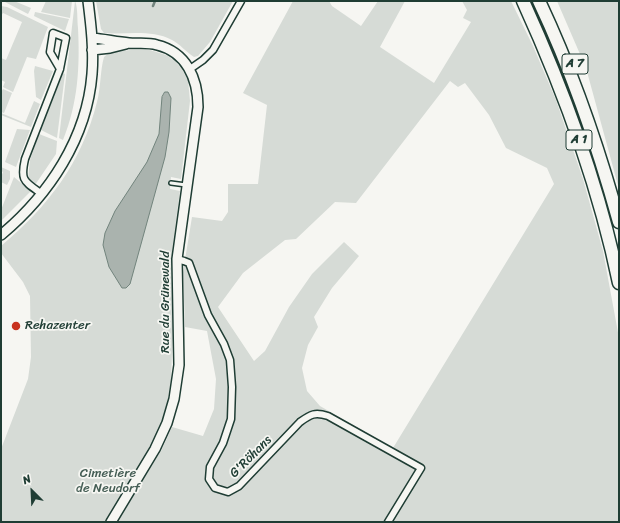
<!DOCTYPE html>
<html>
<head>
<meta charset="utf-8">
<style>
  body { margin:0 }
  #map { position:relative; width:620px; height:523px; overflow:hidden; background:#f6f6f2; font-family:Sriracha,sans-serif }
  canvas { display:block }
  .frame { position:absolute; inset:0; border:2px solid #1f3d34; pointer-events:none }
  .north { position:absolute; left:12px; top:471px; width:40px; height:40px; -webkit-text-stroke:3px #f6f6f2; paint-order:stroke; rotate:336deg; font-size:11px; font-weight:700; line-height:16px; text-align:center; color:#1f3d34 }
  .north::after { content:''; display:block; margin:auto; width:14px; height:18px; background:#1f3d34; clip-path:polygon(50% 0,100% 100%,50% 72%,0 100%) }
</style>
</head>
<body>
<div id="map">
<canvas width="620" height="523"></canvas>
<div class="frame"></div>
<div class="north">N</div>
</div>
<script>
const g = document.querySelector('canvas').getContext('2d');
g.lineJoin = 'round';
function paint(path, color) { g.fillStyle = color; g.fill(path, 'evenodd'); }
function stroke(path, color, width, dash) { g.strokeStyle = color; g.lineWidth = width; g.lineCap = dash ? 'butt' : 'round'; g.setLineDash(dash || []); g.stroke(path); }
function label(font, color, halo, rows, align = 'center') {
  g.font = font + ' Sriracha,sans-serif'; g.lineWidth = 3.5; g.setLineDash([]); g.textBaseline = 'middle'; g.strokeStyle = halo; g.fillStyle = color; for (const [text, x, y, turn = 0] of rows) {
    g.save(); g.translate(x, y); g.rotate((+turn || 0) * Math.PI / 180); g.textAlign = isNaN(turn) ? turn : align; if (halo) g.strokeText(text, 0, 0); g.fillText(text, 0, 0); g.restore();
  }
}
paint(new Path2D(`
  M3,1h11l17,7 -3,6z
  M46,1h26l-2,17 -29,-6z
  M75,1c3,6 2,19 3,27 2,39 0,75 -15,112l-4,-2z
  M96,1h137l-23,41 -12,14 -4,1c-8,-5 -14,-13 -22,-17 -21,-11 -46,-5 -68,-7l-3,-4z
  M293,1h36l3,5 29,20 17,-25h27l-25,46 54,36 37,-61 -8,-4 4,-8 -5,-9h49l22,45 23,54 27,79 20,72 16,87v184h-503l45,-71 11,-24 31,9 11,-27 2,-30 -9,-48 -22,-4 -2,-55 9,-55 30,4 6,-9v-28h30l9,-79 -24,-12zM450,81l8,6 7,-4 24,32 17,33 41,20 7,16 -161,264 -73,-42 -13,-15 -5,-23 6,-23 10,-18 -4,-10 18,-29 27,-32 -15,-14 -32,32 -23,33 -24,44 -11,10 -36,-54 25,-34 42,-33 11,-1 39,-37 21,1z
  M557,1h62v188l-33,-121z
  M1,6l6,1 41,20 -12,32 -9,-2 -14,35 -10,-5 2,-5 -4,-2v-22l5,2 16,-38 -19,-9 -2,3z
  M35,12l34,7 -4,12 -31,-15z
  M131,50h19l16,5 8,5 8,9 6,11 2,21 -9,78 -10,-2 -1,12 10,2 -8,60 -1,17 2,60 -2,52 -7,41 -12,26 -46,75h-105v-73l27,-70 3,-22 -1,-61 -7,-14 -22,-29v-7c47,-39 81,-84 96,-144 4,-15 3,-31 7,-45l6,-5z
  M35,66l18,5 -12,29 -5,-3 -2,-26z
  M63,73l2,1 -8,64 -16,-8z
  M3,89l9,4 -8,20 -3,-1v-20z
  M34,101l6,3 -9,23 -30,-12v-2l24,10z
  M17,129l13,1 -14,37 -11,-5z
  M39,134l18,7 -1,13 -21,31 -7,-6 2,-19z
  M1,167l9,4v8l-3,6 -6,-3v-5l2,-5 -2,-1z
  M14,177l17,14 -30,30v-11z`), '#d6dbd6');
const water = new Path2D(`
  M165,92h3l3,6 -2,34 -4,25 -35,127 -4,4h-4l-13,-21 -6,-22 2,-12 10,-22 32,-49 12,-28 3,-37z`);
paint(water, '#aab3ae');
stroke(water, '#72847d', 1);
stroke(new Path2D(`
  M153,6l2,-5`), '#72847d', 2.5);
const lane = new Path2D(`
  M171,183l15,2`);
const street = new Path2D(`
  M190,69l13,-9 10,-10 28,-49
  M42,194c-18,-13 -22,-13 -17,-35l35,-90 6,-31 -13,-5 -3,19 10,17
  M177,259l7,2 5,2 19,52 16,29 6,16 2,27 -1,32 -8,24 -13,24 -1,12 6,9 13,4 11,-6 61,-64c11,-8 15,-10 28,-6l93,52 -33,54`);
const secondary = new Path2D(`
  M92,38c12,1 25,4 37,5 9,1 18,-1 28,2 29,7 41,33 41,62l-21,152 2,106 -5,34 -7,24 -12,26 -44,73
  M92,50l18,-2 16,-4
  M1,235c48,-40 86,-97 91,-161 2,-24 -1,-49 -4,-73`);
const highway = new Path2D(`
  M523,1c41,90 76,185 96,282
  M539,1c34,72 59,145 80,221`);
stroke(lane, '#1f3d34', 6);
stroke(street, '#1f3d34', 9);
stroke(secondary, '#1f3d34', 12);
stroke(highway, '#1f3d34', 15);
stroke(lane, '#f6f6f2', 3);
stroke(street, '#f6f6f2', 6);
stroke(secondary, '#f6f6f2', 9);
stroke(highway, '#f6f6f2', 12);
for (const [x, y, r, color] of [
  [16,326,5,"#c8321e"]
]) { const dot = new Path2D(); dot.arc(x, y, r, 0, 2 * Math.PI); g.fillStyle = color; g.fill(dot); stroke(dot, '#f6f6f2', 1.5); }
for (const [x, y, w] of [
  [575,64,26],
  [579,140,26]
]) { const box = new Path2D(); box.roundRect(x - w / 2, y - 10, w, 20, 3); g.fillStyle = '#f6f6f2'; g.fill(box); stroke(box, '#1f3d34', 1); }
label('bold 12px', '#1f3d34', null, [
  ["A 7",575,64],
  ["A 1",579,140]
]);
label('13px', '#1f3d34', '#f6f6f2', [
  ["Rue du Grünewald",166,302,-90],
  ["G'Röhans",251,457,-45]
]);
label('13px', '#1f3d34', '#f6f6f2', [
  ["Rehazenter",25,326]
], 'left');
label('13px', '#445d54', '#f6f6f2', [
  ["Cimetière",108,474],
  ["de Neudorf",108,489]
]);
</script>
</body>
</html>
